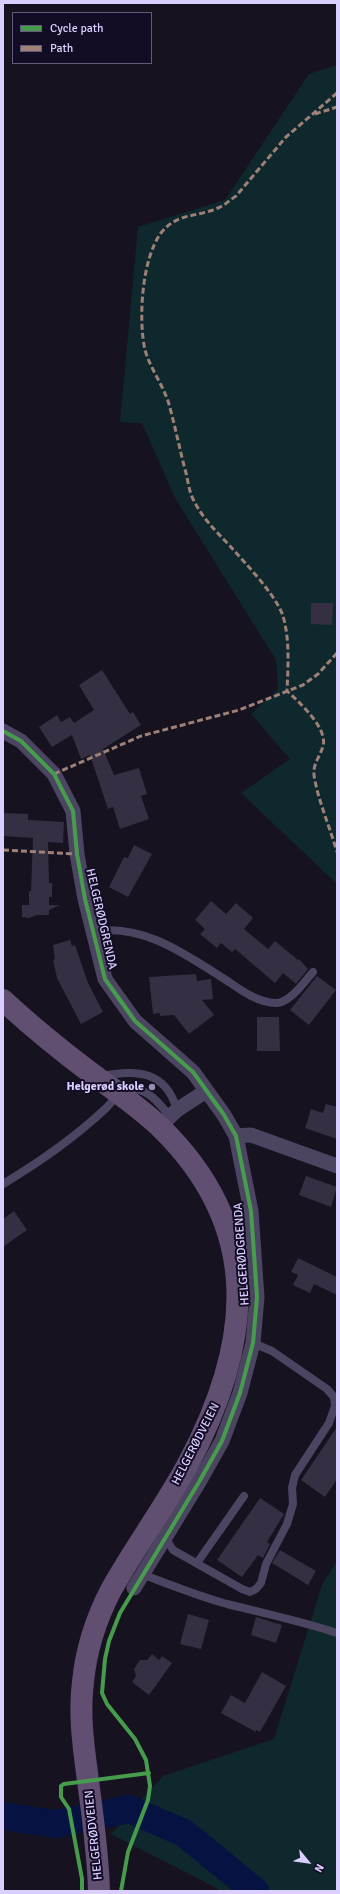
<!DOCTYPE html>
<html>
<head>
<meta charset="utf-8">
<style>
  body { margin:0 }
  #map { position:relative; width:340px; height:1894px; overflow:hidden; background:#16121f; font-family:Signika,sans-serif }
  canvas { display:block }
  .frame { position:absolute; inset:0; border:4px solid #dbcfff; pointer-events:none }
  .legend { position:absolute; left:12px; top:12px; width:140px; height:52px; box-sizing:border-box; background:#130c25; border:1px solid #635a7c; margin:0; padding:5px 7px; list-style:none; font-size:12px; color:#dbcfff }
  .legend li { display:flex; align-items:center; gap:8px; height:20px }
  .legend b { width:20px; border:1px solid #635a7c }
  .north { position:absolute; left:288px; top:1842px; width:40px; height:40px; -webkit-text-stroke:3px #130c25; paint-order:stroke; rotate:119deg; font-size:11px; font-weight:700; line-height:16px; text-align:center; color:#dbcfff }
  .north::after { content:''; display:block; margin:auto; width:14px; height:18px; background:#dbcfff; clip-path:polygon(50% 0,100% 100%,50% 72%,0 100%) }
</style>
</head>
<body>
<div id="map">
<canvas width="340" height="1894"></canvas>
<div class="frame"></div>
<ul class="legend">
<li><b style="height:5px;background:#469c4c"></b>Cycle path</li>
<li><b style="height:5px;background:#9e8076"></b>Path</li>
</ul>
<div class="north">N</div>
</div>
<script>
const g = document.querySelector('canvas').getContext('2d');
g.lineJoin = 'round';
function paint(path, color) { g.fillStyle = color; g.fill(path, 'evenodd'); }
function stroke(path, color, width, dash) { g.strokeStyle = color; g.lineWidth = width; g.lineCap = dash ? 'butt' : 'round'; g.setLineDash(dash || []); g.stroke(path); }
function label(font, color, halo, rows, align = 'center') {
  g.font = font + ' Signika,sans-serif'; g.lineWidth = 4; g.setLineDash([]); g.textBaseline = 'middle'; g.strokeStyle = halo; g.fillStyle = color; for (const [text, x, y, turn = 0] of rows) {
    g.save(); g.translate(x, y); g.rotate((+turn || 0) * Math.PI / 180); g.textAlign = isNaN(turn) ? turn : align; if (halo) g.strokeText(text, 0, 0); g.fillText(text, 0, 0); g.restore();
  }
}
paint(new Path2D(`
  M337,65v819l-96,-91 49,-34 -39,-45 27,-25 -2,-29 -101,-162 -33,-75 -22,-1 18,-195 87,-27 84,-126z
  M337,1561v330h-115l-111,-57 52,-58 111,-37 48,-154z`), '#0f282d');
stroke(new Path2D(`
  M3,1816l52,8 74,-15 55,24 71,58`), '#061342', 28);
paint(new Path2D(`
  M311,603h22l-1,22 -21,-1z
  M102,670l28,44 3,-2 8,13 -38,24 11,26 25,-7 8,26 -6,2 8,23 -29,10 -7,-22 -5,2 -18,-54 -9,4 -9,-24 -20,12 -13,-20 18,-12 4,7 9,-5 4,6 20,-13 -15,-25z
  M3,813l25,1v6l36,2 -1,21 -15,-1 1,41h3v14h-3v8h11l-11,5v5h-12l-8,3 -7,-1v-12h7v-14h2l2,-53 -30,-2z
  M134,845l18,9 -24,43 -19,-10 15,-30 4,1z
  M211,901l15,13 10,-11 17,15 -9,11 24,20 7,-8 23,19 1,-1 9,10 -12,15 -13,-11 -8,10 -40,-34 -3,3 -11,-9 -4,5 -17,-14 5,-5 -10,-9z
  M70,940l2,6 3,-1 13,38 15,29 -22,12 -24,-46 -4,-18 2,-1 -2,-14z
  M196,974l1,7 14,-2 2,20 -11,1 12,15 -25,19 -15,-19 -14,1v-3l-7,1 -4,-37z
  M317,976l19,14 -27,35 -19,-15z
  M257,1017h22l1,34h-23z
  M326,1104l11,3v32l-32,-11 6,-19 12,4z
  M306,1176l31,11 -6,20 -32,-12z
  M14,1211l13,19 -24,17v-28z
  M298,1258l39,19v18l-23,-11 -4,9 -17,-8 5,-10 -7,-3z
  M337,1427v52l-12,18 -24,-17z
  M260,1498l24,16 -17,28 3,2 -7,14 -5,-3 -16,22 -25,-17z
  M280,1550l36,21 -8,14 -36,-22z
  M188,1614l21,6 -8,29 -21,-5z
  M256,1617l26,8 -6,18 -25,-8z
  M152,1654l7,6 3,-4 10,7 -23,32 -17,-13 4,-6 -2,-7 6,-9h7z
  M262,1672l24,14 -26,46 -4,-2v2l-35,-19 10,-18 14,8z`), '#342f42');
stroke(new Path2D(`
  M92,932c51,-10 96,24 137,50 13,9 30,21 47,21 14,0 28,-21 37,-31
  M102,1076c35,-7 64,-5 75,34
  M3,1184c35,-21 71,-46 101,-74 10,-9 14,-20 28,-21 16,-1 30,17 38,28
  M165,1537l8,13 69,39 8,3 6,-3 5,-6 5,-19 21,-40 6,-20 -1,-16 3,-13 34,-52 6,-17 -1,-9 -7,-8 -55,-38 -19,-8
  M197,1563l47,-67
  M142,1574c28,11 56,22 85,30 36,9 74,17 110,29`), '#4b4561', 8);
stroke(new Path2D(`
  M3,731l18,10 33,33 19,37 4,43 8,45 20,80 30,42 58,51 31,43 12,21 15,75 6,86 -4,46 -13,50 -18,48 -23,41 -65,106
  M159,1127l18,-17 29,-19
  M236,1136l15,-1 86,31`), '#4b4561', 15);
stroke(new Path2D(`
  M3,1000c29,27 60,52 92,76 22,16 45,32 65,51 105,102 92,217 28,337 -23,43 -53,83 -77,126 -15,29 -25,60 -28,92 -4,30 0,61 4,91 5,39 11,78 12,118`), '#604f71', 22);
stroke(new Path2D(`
  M337,93l-51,44 -50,59c-6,4 -11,9 -18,12 -20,9 -42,5 -57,25 -19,25 -23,86 -16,117 6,21 20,37 25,58 6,22 10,43 16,65 2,8 3,18 7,26 9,19 23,32 37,47 15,17 46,49 53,70 7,24 5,51 4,75 12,11 41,37 36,55 -4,14 -12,18 -8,35 5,24 15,47 22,71
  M315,114l22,-7
  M54,774l87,-38 98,-26 64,-25 15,-11 19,-21
  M3,850l74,4`), '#9e8076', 3, [6, 3]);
stroke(new Path2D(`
  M3,731l18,10 33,33 19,37 4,43 8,45 20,80 30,42 58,51 31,43 12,21 15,75 6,86 -4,46 -13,50 -18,48 -23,41 -79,131 -11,28 -4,18 -3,34 5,11 28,35 11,21 4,26 -2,14 -20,52 -7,39
  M82,1891v-12l-13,-70 -8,-12v-11l3,-2 85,-11`), '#469c4c', 4);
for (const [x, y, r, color] of [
  [152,1087,4,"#968db1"]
]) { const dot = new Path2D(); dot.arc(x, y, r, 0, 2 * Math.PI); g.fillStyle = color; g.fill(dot); stroke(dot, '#130c25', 1.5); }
label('12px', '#dbcfff', '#130c25', [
  ["HELGERØDGRENDA",101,919,77],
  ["HELGERØDGRENDA",242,1254,-94],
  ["HELGERØDVEIEN",196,1444,-63],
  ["HELGERØDVEIEN",94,1835,-96]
]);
label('bold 12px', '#dbcfff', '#130c25', [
  ["Helgerød skole",144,1087]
], 'right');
</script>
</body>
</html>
